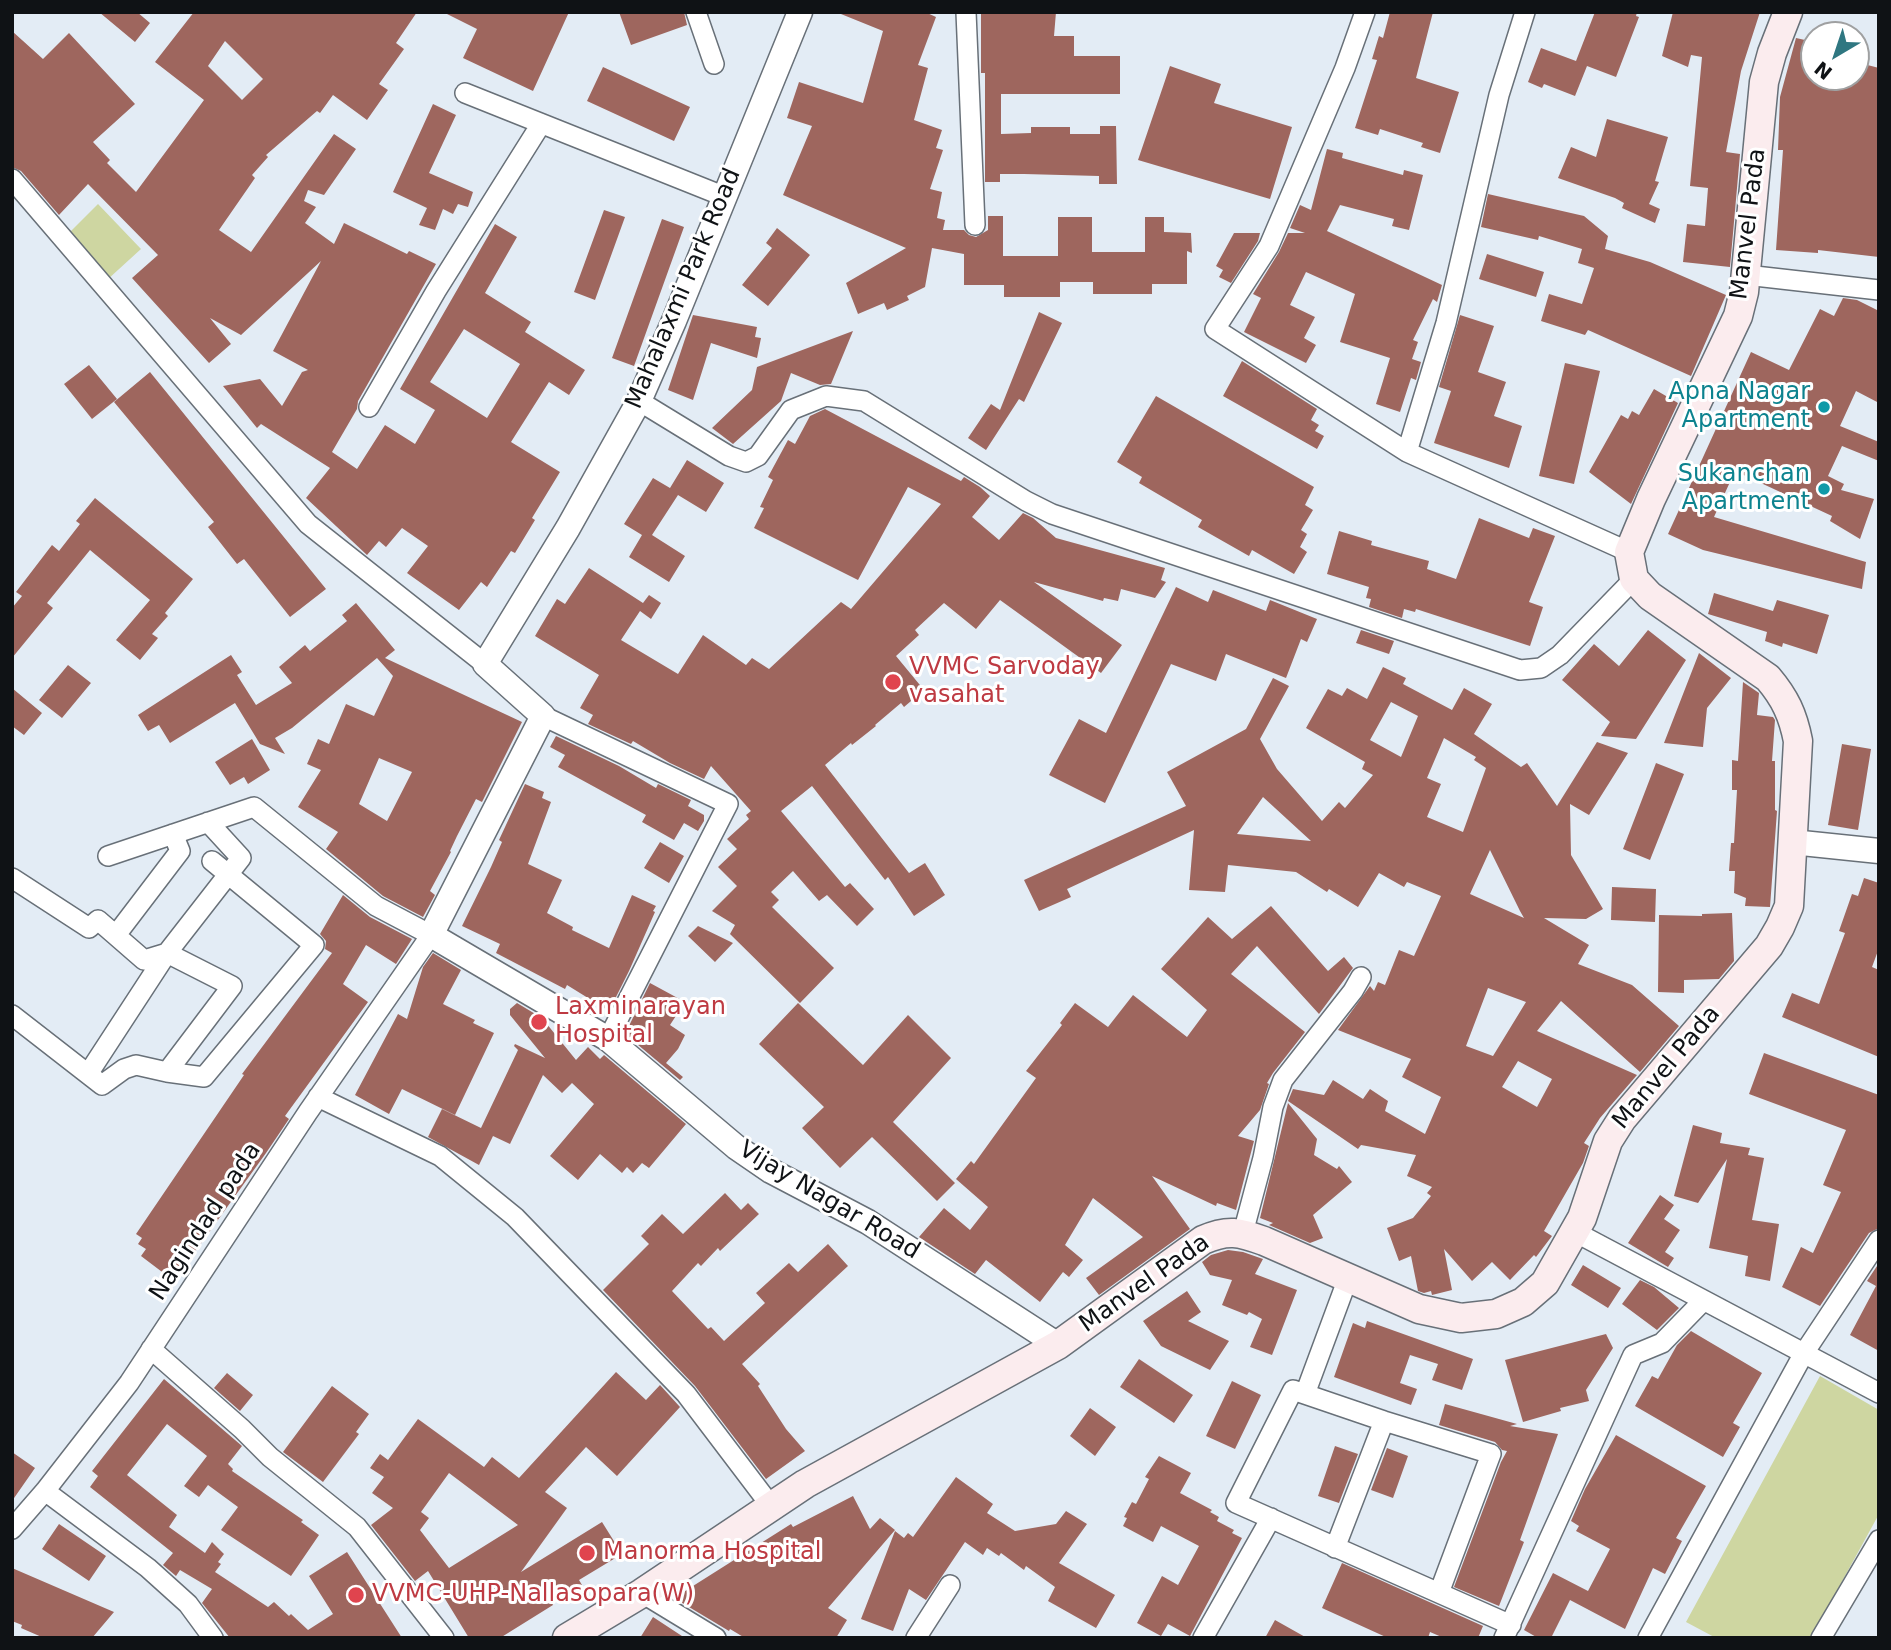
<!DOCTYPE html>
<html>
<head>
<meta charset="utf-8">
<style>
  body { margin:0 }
  #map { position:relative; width:1891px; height:1650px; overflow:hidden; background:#e3ecf5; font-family:"DejaVu Sans",sans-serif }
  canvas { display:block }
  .frame { position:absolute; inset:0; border:14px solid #0f1215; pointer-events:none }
  .north { position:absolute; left:1800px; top:21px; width:70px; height:70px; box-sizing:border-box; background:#fff; border:2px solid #9fa0a1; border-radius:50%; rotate:219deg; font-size:19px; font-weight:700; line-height:28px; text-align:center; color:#0f1215 }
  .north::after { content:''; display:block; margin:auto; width:24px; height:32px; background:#2f7781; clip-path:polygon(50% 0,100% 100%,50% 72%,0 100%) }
</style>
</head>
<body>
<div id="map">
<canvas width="1891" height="1650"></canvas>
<div class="frame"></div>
<div class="north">N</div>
</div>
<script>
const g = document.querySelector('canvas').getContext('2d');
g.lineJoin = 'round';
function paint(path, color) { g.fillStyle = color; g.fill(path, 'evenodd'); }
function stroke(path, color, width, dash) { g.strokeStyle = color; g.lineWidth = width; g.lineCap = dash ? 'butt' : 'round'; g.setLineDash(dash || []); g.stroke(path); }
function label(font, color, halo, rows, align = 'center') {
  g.font = font + ' "DejaVu Sans",sans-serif'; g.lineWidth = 6; g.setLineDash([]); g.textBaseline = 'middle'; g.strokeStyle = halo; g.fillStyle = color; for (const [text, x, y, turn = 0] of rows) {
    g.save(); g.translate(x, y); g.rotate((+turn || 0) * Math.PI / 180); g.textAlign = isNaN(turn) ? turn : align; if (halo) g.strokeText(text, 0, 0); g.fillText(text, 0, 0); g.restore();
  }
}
paint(new Path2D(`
  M98,204l43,45 -34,31 -38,-47z
  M1820,1376l59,34v104l-68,124h-95l-30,-16z`), '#ced6a1');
paint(new Path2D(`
  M99,12h38l13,11 -15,19z
  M194,12h223l-21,31 8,6 -25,35 9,6 -21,30 -34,-25 -13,18 -3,-2 -51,44 2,2 -16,18 3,3 -36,52 32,22 83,-118 22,15 -32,46 -16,-5 -4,11 12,6 -11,16 29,21 10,-21 63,31 2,-3 27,13 -78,137 -1,8 -25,43 25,17 28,-44 30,19 20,-34 -35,-21 95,-165 22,13 -32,56 46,29 -6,10 60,38 -16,25 -20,-13 -38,60 49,30 -28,46 3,2 -20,33 -4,-2 -24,36 -6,-5 -22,28 -52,-37 21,-27 -26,-18 -16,19 -7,-6 -12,14 -61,-57 24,-30 -69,-44 -4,4 -34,-42 37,-7 22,27 20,-34 6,-2 -35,-19 48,-90 -80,74 -31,-17 21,26 -22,19 -77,-85 26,-23 -70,-71 -29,31 -38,-44 -9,-4v-136l31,28 26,-26 66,71 -42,38 17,18 -3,3 29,29 68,-92 -49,-38zM225,41l38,38 -21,21 -34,-34zM464,329l56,35 -33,54 -57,-36z
  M443,12h126l-36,79 -70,-33 14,-29z
  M619,12h65l3,13 -56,20z
  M836,12h89l11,5 -18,48 10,3 -14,52 28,10 -6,18 7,2 -13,39 12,3 -5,26 8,2 -2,10h21l5,5 7,2 12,-7v-14h15v40h55v-39h34v35h53v-35h19v15l27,1 1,20 -5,-2v33h-35v10h-59v-12h-33v15h-56v-12h-40v-31l-32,-6 -7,39 -18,9 2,4 -22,10 -3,-7 -26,11 -12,-31 60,-35 -123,-53 29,-69 -25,-8 12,-36 64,21 20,-72z
  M981,12h75l-2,24h20v20h46v38h-119v40l30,-1v-6h39v7h30v-8h16l1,58h-18v-8l-75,-2h-24v8h-15v-109h-4z
  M1390,12h43l-17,66 43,14 -19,61 -19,-6 2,-4 -43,-14 -2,6 -23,-7 22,-68 -5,-1 7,-23 4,2z
  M1595,12h42l-1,4 3,1 -23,60 -29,-11 -12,30 -31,-12 -2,4 -14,-6 13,-34 35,13z
  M1673,12h87l-19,59 -15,81 14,2 -10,113 -47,-5 4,-38 18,2 3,-38 -18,-2 12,-129 -11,-2 -3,12 -26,-11z
  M1796,38l18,4v35h42v-15l23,6v189l-61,-7v3l-42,-3 7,-100h-5l2,-53z
  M1170,66l51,18 -7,19 78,24 -22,72 -132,-39z
  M603,67l87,40 -16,34 -87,-40z
  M433,104l23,11 -27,58 44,19 -5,15 -10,-3 -5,10 -10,-5 -8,21 -16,-5 8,-17 -34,-16z
  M1607,119l61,18 -13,44 4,1 -10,22 11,5 -5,14 -33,-15 2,-5 -9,-5 -57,-20 13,-31 25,10z
  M1327,149l16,4 -1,5 61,17 1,-5 19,5 -14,55 -17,-4 2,-7 -54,-14 -13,26 115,54 -5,17 -4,-3 -20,41 5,2 -6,17 9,3 -5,18 -5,-2 -11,34 -24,-8 14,-46 -50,-16 15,-48 -49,-22 -16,33 25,12 -11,21 12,7 -10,18 -62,-31 17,-34 -8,-4 26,-42 9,-19h17l-15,-5 10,-23 11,5z
  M1488,194l96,22 24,20 -3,13 45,13 76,33 -35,81 -103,-46 -3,5 -44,-14 8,-27 33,10 12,-36 -16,-5 4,-14 -43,-13 -1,4 -57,-13z
  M604,210l21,7 -30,83 -21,-8z
  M662,219l22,8 -50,139 -22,-8z
  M777,228l33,27 -42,51 -26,-21 30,-37 -6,-5z
  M1234,233h26l-2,8 -27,42 -12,-6 4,-7 -7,-4z
  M1487,254l57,18 -8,25 -57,-18z
  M1843,298l14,2 22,11v92l-23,-12 -16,35 39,16v19l-37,-15 -14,30 16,8 -3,6 33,9 -14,40 -30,-18 2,-5 -97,-45 -21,46 152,45 -4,27 -159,-39 -35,-16 83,-182 38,18 31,-61 14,7z
  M1039,312l23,11 -38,79 -5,-3 -33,51 -18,-12 23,-34 9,6z
  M693,315l64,12 -2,10 6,1 -4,20 -46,-15 -18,57 -25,-10z
  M1460,315l34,11 -16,46 28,10 -12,34 28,10 -13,42 -75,-25 17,-52 -12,-4z
  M853,331l-22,53 -11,1 -29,-12 -10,28 -48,43 -21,-16 40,-38 5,-23z
  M1242,361l75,48 -6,11 8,5 -4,6 9,5 -7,13 -94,-53z
  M1565,363l35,8 -26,113 -35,-8z
  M89,365l28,34 -25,20 -28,-35z
  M150,372l176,217 -36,28 -46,-58 -7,5 -29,-37 6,-5 -100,-120z
  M1654,389l24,14 -47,101 -42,-32 32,-57 7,4 4,-8 7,4z
  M1156,396l158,91 -9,18 8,5 -12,20 6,4 -7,13 7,5 -13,22 -42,-24 -3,6 -51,-29 4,-7 -63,-37 3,-6 -25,-15z
  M825,409l136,72 3,-4 16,10 10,9 -18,21 27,23 24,-27 10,5 23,20 109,30 -4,12 5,2 -11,16 -34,-9 -3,12 -14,-3 -1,3 -69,-19 88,63 -21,28 -101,-73 -24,29 -32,-26 -29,27 4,5 -23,21 28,34 -20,17 -3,-4 -26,22 1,1 -24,19 -1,-2 -26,22 84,108 16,-10 20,32 -31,21 -26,-39 -3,3 -73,-94 -31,25 64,76 5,-4 24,26 -17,17 -30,-31 -8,6 -26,-30 -22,21 8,8 -7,7 62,61 -34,35 -70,-69 5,-9 -23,-14 25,-25 -19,-19 19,-18 -10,-10 22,-20 -3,-4 5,-4 -40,-45 -7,13 -34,-16 -37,-22 -2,3 -43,-20 5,-9 -13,-7 19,-33 -64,-39 22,-37 8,5 24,-36 54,35 6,-8 12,8 -10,16 -11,-8 -19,29 57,34 25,-39 43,30 6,-7 17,11 72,-67 10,7 90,-105 -33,-17 -50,93 -104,-52 10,-20 -4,-1 13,-27 -5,-3 20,-37 7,4 15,-28z
  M687,460l37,23 -18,29 -28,-17 -26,40 33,21 -16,26 -40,-25 13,-22 -18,-11 29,-46 17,10z
  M95,498l98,81 -28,34 3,3 -16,18 6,4 -18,22 -24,-20 34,-40 -60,-50 -43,53 6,5 -41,50v-50l10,-12 -6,-4 36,-47 7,6 21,-27 -4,-3z
  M1479,518l50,20 4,-10 22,8 -26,66 14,5 -13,39 -114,-37 -1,3 -11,-3 -2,9 -33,-11 2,-8 -5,-1 3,-11 -42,-13 12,-43 33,10 -1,4 58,16 -2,8 29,10z
  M1176,587l32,15 5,-12 53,21 4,-11 47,19 -10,23 -6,-3 -15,39 -60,-24 -10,27 -45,-17 -66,139 -56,-28 30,-56 27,14z
  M1714,593l59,18 4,-11 52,15 -12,39 -34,-11 -1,4 -17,-6 2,-9 -59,-18z
  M356,603l39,47 -10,8 137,64 -40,80 -6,-3 -19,37 -7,15 1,1 -21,39 5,4 -12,22 -40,-21 -57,-47 12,-17 -40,-25 23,-37 -14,-6 11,-25 11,5 17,-40 28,12 19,-40 -16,-18 -85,70 -17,10 10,16 -25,-10 -25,-41 -65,40 -11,-18 -11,6 -10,-16 93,-60 11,17 -5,3 19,30 36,-22 -13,-16 26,-22 5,6 37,-30 -5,-6zM379,758l33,14 -25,49 -28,-17z
  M1361,630l33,11 -5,13 -33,-11z
  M1648,630l38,30 -50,79 -35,-3 9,-14 -48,-42 32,-36 25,22z
  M1699,653l32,25 -24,30 -4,39 -39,-4z
  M68,665l23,18 -29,35 -23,-18z
  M1383,667l23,11 -3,6 49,26 12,-22 28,16 -18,30 47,33 6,-4 30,43 40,-64 31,11 -39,62 -19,-11 1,51 32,54 -17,10 -42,-1 45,27 -11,19 54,21 47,41 -39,46 -79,-71 -24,30 100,44 -37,43 -16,25 5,3 -6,17 -39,68 8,5 -16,21 -2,-2 -24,25 -18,-18 -20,19 -28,-32 8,41 -20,5 -1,-4 -7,2 -6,-2 -7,-35 -12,5 -12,-33 26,-10 18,-22 -4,-3 5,-6 -25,-11 9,-21 -55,-10 -3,4 -70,-48 5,-12 31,6 9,-15 30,19 7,-10 18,12 -3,10 40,23 16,-37 -39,-20 9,-18 -73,-29 32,-44 4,5 4,-9 7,3 14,-35 15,6 27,-60 -34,-14 -3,5 -25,-14 -21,34 -29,-18 -2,3 -31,-20 -68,-7 -3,27 -36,-2 5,-60 -127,59 4,8 -32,14 -15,-31 162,-74 -19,-34 79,-43 27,-51 16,8 -29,53 17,30 45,52 17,-19 6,6 28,-33 -11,-6 3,-7 -59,-34 22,-39 14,7 5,-8 20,11zM1391,702l27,14 -17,41 -31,-17zM1444,738l32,19 -2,3 12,8 -23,64 -36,-15 14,-33 -14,-6zM1263,797l48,44 -74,-7zM1490,850l30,61 4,7 -54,-24zM1488,988l38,14 -33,54 -27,-10zM1518,1061l34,18 -15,28 -35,-20z
  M1743,682l16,11 -2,22 16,2 2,3 -3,41h3v49l2,1 -7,96 -25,-1 1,-8 -12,-5 1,-22h-6l2,-28h3l3,-53h-5v-30l6,1z
  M12,688l30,25 -18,22 -12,-9z
  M556,736l63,30 37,22 2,-4 33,16 -3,6 16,9v6l-6,10 -14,-8 -10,17 -32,-18 4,-7 -88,-48 7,-12 -15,-8z
  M252,739l18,31 -22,14 -4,-7 -14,8 -15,-23z
  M1842,744l29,5 -13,81 -30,-5z
  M1656,763l28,11 -34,86 -27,-11z
  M525,784l19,8 -2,6 9,4 -23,62 34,16 -15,33 26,14 -1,3 37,18 23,-53 24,11 -3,5 2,1 -26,59 -20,40 -42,-26 -2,4 -69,-36 4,-9 -38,-18 29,-59 11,-25 -3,-2z
  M660,842l24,14 -15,27 -25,-15z
  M1864,878l15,5v65l-7,19 7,3v87l-97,-40 10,-24 27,11 26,-71 -6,-2 13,-37 6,2z
  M1612,887l44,2 -1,33 -44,-2z
  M343,895l27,22 42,22 -16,25 -30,-19 -23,39 25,18 -83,114 4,3 -23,34 -92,128 -33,-25 5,-7 -8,-5 4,-6 -6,-4 108,-159 -2,-1 90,-121 -7,-4 1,-8 -6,-7z
  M1271,906l57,65 16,-14 9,11 -34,46 -62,-68 -26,28 74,58 -32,41 -6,10 2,1 -9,26 -22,26 16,5 -18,69 -19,-7 -1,3 -64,-30 38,53 -91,66 -13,-17 57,-41 -50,-39 -28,47 18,15 -14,17 -6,-5 -23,30 -54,-42 -11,14 -56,-37 25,-29 26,22 18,-23 -32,-28 15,-18 3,3 62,-86 -10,-7 36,-46 -2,-2 15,-20 33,24 25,-32 54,42 20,-27 -46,-41 47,-52 24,22z
  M1732,913l2,48 -15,18 -35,1v13l-26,-1 1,-77 43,1v-2z
  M698,926l35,17 -18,19 -27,-26z
  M433,953l28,17 -18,34 32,16 -2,3 21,10 -39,82 -53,-26 -13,25 -34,-19 43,-81 9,5 16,-52z
  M650,983l35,19 -15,23 15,10 -7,14 -12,14 17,14 -3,3 -55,-46z
  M517,1003l25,15 34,42 12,-13 12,12 4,-4 82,69 -37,44 -7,-5 -9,10 -6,-6 -5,6 -22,-19 -22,26 -28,-24 44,-52 -22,-21 -10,10 -19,-18 -33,69 -17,-8 -14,29 -51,-28 14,-28 39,19 37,-78 -4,-4 1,-2 30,14 -35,-43v-6z
  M798,1003l65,62 45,-50 43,43 -58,64 62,61 -18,18 -65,-64 -32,31 -38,-40 22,-21 -65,-63z
  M1764,1053l115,42v133l-10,5 -49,73 -38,-19 19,-40 12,6 28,-61 -18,-7 23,-55 -97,-36z
  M1288,1103l29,36 -3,16 23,14 2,-3 13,16 -39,33 10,23 -13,5 -41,-18 4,-2 -13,-5z
  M1693,1125l29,8 -2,10 30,5 -2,7 16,3 -12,62 27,4 -9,57 -25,-5 3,-20 -39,-8 18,-89 -29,44 -24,-7z
  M725,1193l16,17 7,-7 11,11 -39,37 -2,-3 -17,18 -3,-3 -26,28 36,38 3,-2 13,14 41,-38 -9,-10 33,-30 9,9 30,-28 20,22 -106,98 18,20 -2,2 28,43 19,22 -39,28 -71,-93 -92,-96 46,-46 -8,-8 21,-22 21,20z
  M1660,1195l14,10 -10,14 16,11 -15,22 9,6 -6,9 -40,-24z
  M1228,1250l15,2 20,7 -8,15 42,16 -25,65 -22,-8 12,-28 -13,-7 -2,3 -25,-10 10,-25 -22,-5 -8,-13 9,-7z
  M1879,1263v88l-29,-16 26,-49 -9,-5z
  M1583,1265l38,23 -13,20 -37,-23z
  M1640,1280l14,7 25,21 -22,22 -35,-26z
  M1187,1291l14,21 -13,9 41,20 -19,29 -49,-24 -18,-25z
  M1367,1321l106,38 -11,31 -30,-10 6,-16 -28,-9 -10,28 17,6 -6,16 -77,-28 19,-54 12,5z
  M1691,1331l71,42 -29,50 7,4 -17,30 -88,-51 17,-30 6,3 19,-34z
  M1606,1334l7,14 -27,42 3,11 -29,7 1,3 -38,11 -18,-62z
  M1139,1359l54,36 -19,28 -54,-36z
  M616,1372l30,28 14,-15 20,22 -63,69 -31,-29 -41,45 22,16 -46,64 81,-50 20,32 -43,26 3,5 -30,18 1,2 -53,33h-31l-41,-67 -13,10 -44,-56 22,-17 -21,-15 12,-16 -14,-9 10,-14 8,6 30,-41 66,48 8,-10 27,21zM449,1473l69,52 -69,43 -29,-38 9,-12 -8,-6z
  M227,1373l26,22 -13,16 -26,-23z
  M164,1379l78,67 -14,18 5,5 -1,2 71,49 -2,2 18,13 -28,41 -70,-46 17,-23 -30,-22 -9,12 -15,-11 23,-30 -40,-32 -40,51 50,40 -8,12 36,26 7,-11 12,12 -6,8 3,2 -6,8 53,35 6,-5 15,14 2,-2 17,16 25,-16 -24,-38 38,-24 55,86h-172l-28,-35 10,-14 -32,-19 -4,6 -13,-11 10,-12 -83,-66 8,-11 -6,-5z
  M1232,1381l29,14 -26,54 -29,-13z
  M332,1386l37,28 -13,18 3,2 -36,48 -40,-30z
  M1445,1404l72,20 -7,2 48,8 -38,106 4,2 -25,64 -45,-19 47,-125 6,-11 -5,-1 -7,-8 -56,-17z
  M1090,1408l26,19 -21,29 -25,-20z
  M1616,1435l90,51 -30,52 6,3 -17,33 -12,-6 -28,61 -55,-29 -19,38h-13l-14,-8 29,-57 35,18 22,-42 -34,-18 3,-5 -8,-5 14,-32z
  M1335,1446l23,8 -19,49 -21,-7z
  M1387,1448l21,8 -15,42 -22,-8z
  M12,1452l23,16 -23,33z
  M1159,1456l32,17 -11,20 32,17 -2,2 9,5 -2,4 17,9 -2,3 10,5 -52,98 -22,-12 -7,12 -24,-13 25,-47 16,9 21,-39 -38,-20 -8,16 -30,-16 4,-8 -3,-1 8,-15 4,2 13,-25 -4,-2z
  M956,1477l37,27 -6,9 28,18 41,-7 10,-13 21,13 -28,39 56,32 -19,33 -48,-27 7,-14 -29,-21 -2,4 -23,-17 -2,3 -12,-8 -4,7 -18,-13 -39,58 -17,-11 -16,42 -32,-12 34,-88 9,7 4,-5 5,4z
  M853,1496l17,33 10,-11 15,12 -67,78 19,12 -11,18h-91l-15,-9 -1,2 -55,-33 117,-74 2,3z
  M59,1524l47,32 -17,25 -47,-32z
  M1342,1563l141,63 -5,12h-34l-14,-6 -2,6h-40l-66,-30z
  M12,1568l102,44 -22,26h-48l-23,-10 1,-3 -10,-4z
  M653,1617l32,21h-45z
  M1275,1620l32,18h-42z`), '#9e665e');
const minor = new Path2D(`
  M696,12l18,52
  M966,12l9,213
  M1365,12l-20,56 -76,178 -54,83 192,123 222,100
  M465,93l258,103
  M12,179l296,345 177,140
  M1746,275l133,15
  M639,401l90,55 17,6 12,-6 33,-46 35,-14 38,5 162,100 26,13 468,156 21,-2 19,-13 74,-76
  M369,407l67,-116 105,-167
  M1407,452l39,-129 53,-228 26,-83
  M543,716l185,88 -120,235
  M12,878l77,50 9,-8 46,40 23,-7 65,33 -65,86
  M116,935l64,-84 -7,-17
  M12,1015l90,70 22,-16 12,-4 31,7 37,5 110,-132 -102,-84
  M88,1074l79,-121 74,-95 -33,-36
  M318,1097l122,59 75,61 171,177 85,112
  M1575,1232l304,161
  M1243,1233l20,-75 10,-51 10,-27 70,-89 8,-14
  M151,1349l91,80 28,28 87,70 87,111
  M1305,1394l43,-116
  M45,1491l103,77 40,36 25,34
  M12,1529l33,-38 84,-108 179,-271 123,-177 -55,-29 -122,-99 -146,49
  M1335,1548l49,-127
  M642,1593l74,45
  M1439,1593l52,-139 -107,-33 -91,-31 -57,113 275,122
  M916,1638l34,-53
  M1203,1638l68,-120
  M1504,1638l129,-283 29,-12 41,-42
  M1648,1638l156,-285 75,-113
  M1821,1638l58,-98`);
const tertiary = new Path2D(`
  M800,12l-126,309 -35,80 -71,127 -83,136 58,52 -112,219 177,104 128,108 35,24 97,51 190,123
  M1792,842l87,9`);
const secondary = new Path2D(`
  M567,1638l75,-45 163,-109 253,-139 145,-105c25,-11 36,-8 61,1l155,68 42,9 35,-4 27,-12 22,-19 37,-65 26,-77 14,-22 147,-173 11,-19 9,-21 9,-165c-5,-26 -13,-43 -30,-63l-118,-82 -16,-17 -5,-27 22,-53 87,-183 6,-24 20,-210 8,-29 16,-41`);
stroke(minor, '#687078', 22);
stroke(tertiary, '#687078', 27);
stroke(secondary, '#687078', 31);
stroke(minor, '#fff', 19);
stroke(tertiary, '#fff', 24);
stroke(secondary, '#fbecee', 28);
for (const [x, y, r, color] of [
  [1824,407,7,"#0f9aa8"],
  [1824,489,7,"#0f9aa8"],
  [893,682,9,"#e0444e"],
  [539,1022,9,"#e0444e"],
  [587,1553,9,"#e0444e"],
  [356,1595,9,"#e0444e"]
]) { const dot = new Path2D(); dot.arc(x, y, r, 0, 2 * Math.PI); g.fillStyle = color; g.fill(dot); stroke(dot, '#fff', 2.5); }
label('24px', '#0f1215', '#fff', [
  ["Manvel Pada",1749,224,-83],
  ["Mahalaxmi Park Road",684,289,-67],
  ["Manvel Pada",1667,1068,-50],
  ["Vijay Nagar Road",829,1201,31],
  ["Nagindad pada",206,1222,-57],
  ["Manvel Pada",1145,1284,-35]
]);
label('24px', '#0d838f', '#fff', [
  ["Apna Nagar",1810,393],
  ["Apartment",1810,421],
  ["Sukanchan",1810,475],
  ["Apartment",1810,503]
], 'right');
label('24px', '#be3a42', '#fff', [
  ["VVMC Sarvoday",909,668],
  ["vasahat",909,696],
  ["Laxminarayan",555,1008],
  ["Hospital",555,1036],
  ["Manorma Hospital",603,1553],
  ["VVMC-UHP-Nallasopara(W)",372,1595]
], 'left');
</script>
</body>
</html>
